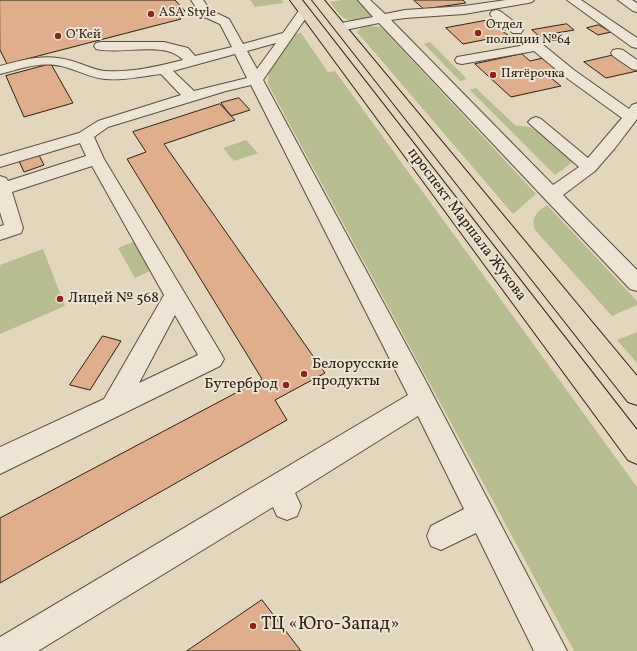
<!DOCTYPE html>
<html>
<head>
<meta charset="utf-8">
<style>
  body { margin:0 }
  canvas { display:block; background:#e4d6bd }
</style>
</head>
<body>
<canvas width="637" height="651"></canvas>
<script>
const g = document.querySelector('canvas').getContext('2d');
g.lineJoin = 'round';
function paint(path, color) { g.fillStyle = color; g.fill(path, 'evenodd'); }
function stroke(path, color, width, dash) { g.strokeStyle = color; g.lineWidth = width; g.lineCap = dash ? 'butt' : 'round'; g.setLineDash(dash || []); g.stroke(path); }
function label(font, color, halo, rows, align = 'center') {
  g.font = font + ' Vollkorn,serif'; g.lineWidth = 4; g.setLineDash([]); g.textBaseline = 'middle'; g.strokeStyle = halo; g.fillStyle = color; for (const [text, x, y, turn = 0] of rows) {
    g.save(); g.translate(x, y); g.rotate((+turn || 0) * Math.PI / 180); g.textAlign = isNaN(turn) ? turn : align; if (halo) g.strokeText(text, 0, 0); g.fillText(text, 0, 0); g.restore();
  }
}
paint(new Path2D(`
  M250,0h32l2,3 -29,4z
  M342,0h15l14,15c-3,4 -6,5 -11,6 -18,1 -20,-6 -30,-19z
  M369,26l12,1 155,167 -23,20 -156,-182 4,-4z
  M301,33l27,39 7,-1 302,416v164h-63l-306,-567c-1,-19 14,-35 25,-50z
  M430,42l37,37 -7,2 -36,-37z
  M476,88l40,38c24,-2 41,20 59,34l-20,15 -85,-85z
  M246,140l12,13 -24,8 -11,-13z
  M547,205l90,96v4l-25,11 -77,-86c-4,-12 1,-18 12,-25z
  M135,241l17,29 -17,8 -17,-30z
  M43,249l22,57 -65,28v-69z
  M637,332v31l-20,-23z`), '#b7bd8f');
const building = new Path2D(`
  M0,0h175l10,11 -10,2 6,6 -174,45 -7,-14z
  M414,0h49l3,3 -42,6z
  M489,20l6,5 4,-1 7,6 -4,1 6,4 -45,9 -17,-16z
  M567,24l7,6 -35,6 -7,-6z
  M599,25l12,7 -13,3 -11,-7z
  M522,54l8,7 13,-3 16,13 -13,3 15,12 -50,11 -36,-33z
  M614,55l23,16 -31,7 -22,-16z
  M51,64l22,39 -49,14 -18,-41z
  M239,98l11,12 -19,6 -10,-13z
  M220,104l15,16 -71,24 161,229 -50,27 12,20 -287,163v-65l262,-139 -135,-220 19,-7 -13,-20z
  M39,155l5,10 -20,7 -5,-11z
  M103,336l18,5 -31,49 -20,-5z
  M262,600l39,51h-114z`);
paint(building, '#deae8d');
stroke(building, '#2d2112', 1);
const minor = new Path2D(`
  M191,0h12l7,10 19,9 14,25 40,-11 17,-24h8l2,3 -47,68 160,296 144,275h-33l-58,-118 -35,17 -10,-4 -4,-10 4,-10 33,-17 -46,-93 -123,77 6,13 -4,10 -10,4 -10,-4 -4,-9 -235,144h-38v-14l408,-242 -157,-310 -25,6 -118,36 -14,10 10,22 116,193 4,7 -4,7 -220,108v-27l104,-48 60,-104 -72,-129 -80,26 11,36 -2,5 -21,7v-14l4,-1 -4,-13v-36l6,2 2,3 78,-25 -6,-13 -80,24v-11l79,-23 19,-12 83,-26 -20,-21c-18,2 -37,7 -56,5 -15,-1 -29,-10 -44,-13 -21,-5 -41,3 -61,8v-8c25,-7 47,-13 72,-5 11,3 22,9 33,10 25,2 54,-5 78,-11 -17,-20 -62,-5 -87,-11l-2,-3 2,-3 5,-1h63l24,6 7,8 37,-9 -12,-23 -18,-8zM276,43l-19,26 -10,-18zM235,54l12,24 -53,13 -21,-20zM175,315l23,40 -59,28z
  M358,0h12l15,14 20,-4 59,-4 42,-6h28l-2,2 -4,1 -64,11 -59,4 -14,2 162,165 26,-18 -48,-42 -3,-3 3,-3 5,-2 5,2 47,39 34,-40 -58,-42 -30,-25 -72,13 -5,-1 -2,-3 2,-3 80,-14 5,1 32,26 55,39 3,-4 5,-2v16l-22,29 -20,23 -32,24 74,75v21l-7,-2 -251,-266 -39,8 -4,-1 -2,-3 2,-3 37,-7z
  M567,0h14l56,38v10l-5,-1z
  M618,0h14l5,3v9l-4,-1z
  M496,10l4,1 21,16 2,3 -2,3h-8l-21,-16 -2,-3 2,-3z
  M618,49l5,1 14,10v10l-5,-1 -19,-13 -2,-3 2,-3z`);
const major = new Path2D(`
  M290,0h12l335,430v34l-9,-4z
  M312,0h12l313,376v29l-9,-3z`);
stroke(minor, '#5b4e3d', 2);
stroke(major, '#2d2112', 2);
paint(minor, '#ede4d4');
paint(major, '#e4d6bd');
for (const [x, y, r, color] of [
  [151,14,4,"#8f2418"],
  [478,33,4,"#8f2418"],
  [58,36,4,"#8f2418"],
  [493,75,4,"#8f2418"],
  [60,299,4,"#8f2418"],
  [304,374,4,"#8f2418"],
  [286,385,4,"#8f2418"],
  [253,626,4,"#8f2418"]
]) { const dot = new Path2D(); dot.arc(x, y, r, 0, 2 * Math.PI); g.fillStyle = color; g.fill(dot); stroke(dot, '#ede4d4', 1.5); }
label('13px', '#2d2112', '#ede4d4', [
  ["ASA Style",159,14],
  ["Отдел",486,26],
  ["полиции №64",486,41],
  ["О’Кей",66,36],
  ["Пятёрочка",501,75]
], 'left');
label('15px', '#2d2112', '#ede4d4', [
  ["проспект Маршала Жукова",466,225,53]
]);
label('15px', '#2d2112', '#ede4d4', [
  ["Лицей № 568",68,299],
  ["Белорусские",312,365],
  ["продукты",312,382],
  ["Бутерброд",278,385,"right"]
], 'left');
label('18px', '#2d2112', '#ede4d4', [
  ["ТЦ «Юго-Запад»",261,626]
], 'left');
</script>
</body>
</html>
